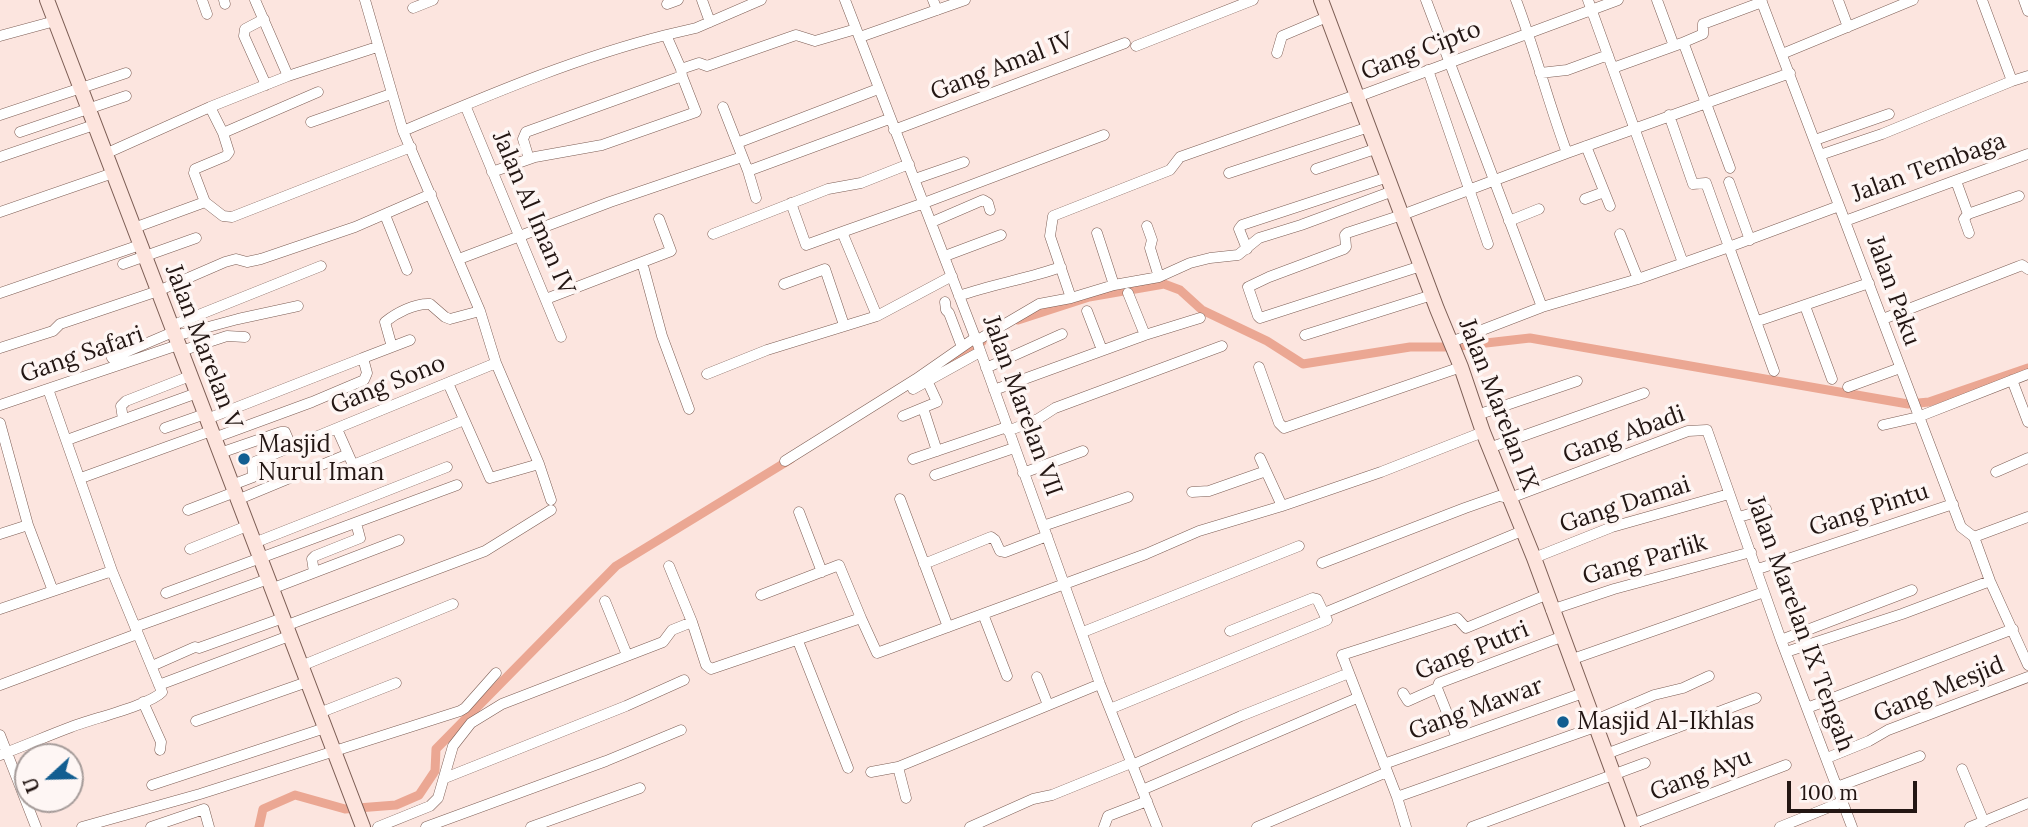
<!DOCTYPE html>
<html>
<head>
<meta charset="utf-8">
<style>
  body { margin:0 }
  #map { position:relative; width:2028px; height:827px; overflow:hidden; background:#fce5df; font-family:Lora,serif }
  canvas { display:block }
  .north { position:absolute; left:14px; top:743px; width:70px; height:70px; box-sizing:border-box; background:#fef6f4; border:2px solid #a69c9a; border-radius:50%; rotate:248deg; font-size:19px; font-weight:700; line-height:28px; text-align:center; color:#231613 }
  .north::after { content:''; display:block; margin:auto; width:24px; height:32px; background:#125e91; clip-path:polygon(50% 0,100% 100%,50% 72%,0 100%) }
  .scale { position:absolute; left:1787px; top:781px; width:130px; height:32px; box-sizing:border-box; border:4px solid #231613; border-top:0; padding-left:9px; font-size:21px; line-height:24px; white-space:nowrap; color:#231613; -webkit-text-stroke:5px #fef6f4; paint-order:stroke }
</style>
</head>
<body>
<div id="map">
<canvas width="2028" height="827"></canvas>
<div class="north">U</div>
<div class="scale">100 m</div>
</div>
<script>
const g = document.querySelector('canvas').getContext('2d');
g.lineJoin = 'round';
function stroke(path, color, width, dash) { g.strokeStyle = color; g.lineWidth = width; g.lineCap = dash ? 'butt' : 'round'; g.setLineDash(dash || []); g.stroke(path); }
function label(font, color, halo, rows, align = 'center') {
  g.font = font + ' Lora,serif'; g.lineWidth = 7; g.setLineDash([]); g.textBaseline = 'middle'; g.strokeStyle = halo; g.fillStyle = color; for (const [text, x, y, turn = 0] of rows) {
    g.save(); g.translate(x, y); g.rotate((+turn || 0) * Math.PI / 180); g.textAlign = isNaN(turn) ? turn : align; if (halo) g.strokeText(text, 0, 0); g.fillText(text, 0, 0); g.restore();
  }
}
stroke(new Path2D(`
  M1018,320l71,-23 75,-13 16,6 22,20 65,31 36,23 107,-17h41l79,-9 378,66 21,-2 99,-34
  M937,369l45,-27
  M259,827l4,-18 32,-14 50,14 51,-4 23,-10 16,-24 1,-22 180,-183 175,-107`), '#eba793', 9);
const street = new Path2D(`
  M202,0l5,14
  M224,0l1,4
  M255,0l33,76
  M365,0l38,131 77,180 16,52 43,101 12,36
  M702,0l8,22
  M845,0l132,342 123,342 57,143
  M933,0l4,10
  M1426,0l116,307
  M1516,0c19,50 32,102 51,153
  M1588,0l95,263
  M1657,0l17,46 8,-3 3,4 45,121
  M1761,0l200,527 13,10 54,-20
  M1838,0l10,27
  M1982,0l30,81
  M2024,0l4,11
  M667,4l11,-4
  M413,8l20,-8
  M264,19l-19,10 -1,7 22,49
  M0,36l55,-15
  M860,37l105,-37
  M1682,43l21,-9v-10l59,-22
  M1136,46l117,-46
  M1277,53l5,-17 45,-19
  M1782,54l131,-54
  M1613,68l61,-22
  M681,69l18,-6 8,3 89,-31 19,6 41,-12
  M1428,70l60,174
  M1540,73l27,-3 41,-15
  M1357,97l261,-97
  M465,105l96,232
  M723,107l25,64 141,-52
  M0,115l126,-42
  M1669,115l24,69 13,-1 23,64
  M311,122l80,-28
  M894,130l231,-87
  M403,131c86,-36 172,-73 263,-96
  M20,132l106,-36
  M223,133l95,-41
  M1815,140l74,-26
  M737,143l141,-54
  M1586,146l24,60
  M105,154l105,-47 78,-31 89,-29
  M1820,155l62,-21 130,-53 16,-5
  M0,157l94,-32
  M529,159l-6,-20 3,-7 156,-56
  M1316,169l62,-21
  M748,171l8,27
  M492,172l43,-15 67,-12 94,-33 -14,-36 -1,-7 -15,-34 30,-7 65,-28
  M1229,173l140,-46
  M915,179l49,-17
  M1956,181l12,33 -4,5 5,14
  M1729,182l21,58
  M1585,199l19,-7
  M205,202l-11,-29 1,-4 31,-13 3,-4 -6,-19 -13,-26
  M791,203l15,42 36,-13
  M0,212l113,-39
  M1968,214l51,-18
  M385,215l22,55
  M1509,221l30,-12
  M1845,221l183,-67
  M932,222l51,-22 5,3 2,7
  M1147,226l5,14 -2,8 9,29
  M134,228l71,-26 18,14 9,1 179,-70
  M1097,233l17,52
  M713,234l115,-45 33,-6 48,-19
  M1620,234l18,45
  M1729,247l45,124
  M1247,249l-8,-20 3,-4 146,-48
  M945,256l56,-21
  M459,259l151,-57 132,-45
  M642,262l20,74 27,73
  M123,264l73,-26
  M1421,266l-161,52 -2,-2 -10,-29 21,-10 75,-28 2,-2 -1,-12 2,-2 55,-18 165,-62 223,-80
  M784,284l41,-15 19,56
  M0,293l140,-48
  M1128,293l17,42
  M959,296c34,-12 68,-17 102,-29
  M1071,298l-21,-62 3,-20 117,-46 10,-13 176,-62
  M546,299l125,-48 -12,-32
  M945,302l1,8 3,3 13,34
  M1805,306l27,73
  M1087,311l15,39
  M877,316l-35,-84 82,-29 180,-68
  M1883,319l134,-52 5,-2 6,4
  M1758,321l111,-38
  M171,326l150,-60
  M1305,335l127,-40
  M175,336l63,-17 60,-13
  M976,341l63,-37 32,-6 43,-13 45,-8 31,-14 20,-5 28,-3 21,-17 42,-13 92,-34
  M1451,342l91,-35 96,-28 91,-32 110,-41
  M392,347l-7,-25c11,-9 30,-19 45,-18l15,13 5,2 30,-8
  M0,348l53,-17 7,-7 98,-33 67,-29 11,-3 11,3 14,-3 94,-32 76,-33
  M181,351l46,-15 18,1
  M112,358l61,-26
  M1259,367l20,56 5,5 177,-61
  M986,368l76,-34
  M707,374l60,-24 110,-34 75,-40
  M2012,380l16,42
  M448,383l42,95 49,-14
  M1848,387l52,-19
  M913,389l67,-37
  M994,390l151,-55 55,-17
  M0,405l178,-60
  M923,408l14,43
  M1477,415l100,-34
  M903,416l34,-14 -12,-26
  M123,419l-2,-13 5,-5 64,-25
  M207,419l156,-61
  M0,423l28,102 25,66
  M1883,425l35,-8 110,-43
  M165,428l40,-14
  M337,429l16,36 111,-45
  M1008,431l30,-12 17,-11 167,-62
  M214,438l98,-36 52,-22 3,-7 -4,-15 47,-18
  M67,440l130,-47
  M1489,448l155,-55
  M220,453l61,-21h4l6,14
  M1260,458l22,48
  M913,459l94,-32
  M785,461l131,-82 59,-41
  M1996,472l32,-14
  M1023,473l60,-22
  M935,475l79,-27
  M81,478l130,-47
  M232,485l21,-8 -1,-14 244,-100
  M1192,492l17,-1 57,-20
  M900,499l48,128
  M237,500l111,-46
  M188,510l47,-18
  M799,512l23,60
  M1739,517l27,-8
  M1043,526l85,-29
  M0,534l28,-9
  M1974,537l16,44 38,84
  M254,543l193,-76
  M190,549l57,-23
  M1534,558l78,-31 117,-33
  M1322,563l143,-55 34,-12 11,2 178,-67 19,-1 74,210 71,187
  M924,564l67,-27 4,3 5,11 5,1 42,-16
  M669,566l23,56 14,43 5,4 150,-51 16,35 269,-99 53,-23 83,-25 99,-34 102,-40
  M1758,569l195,-65
  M314,572l-2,-13 3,-3 45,-18 -4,-15
  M271,589l128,-49
  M166,593l291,-108
  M761,595l78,-30 22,53
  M605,601l22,54
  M0,609l112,-38
  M1551,610l63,-21 137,-37
  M1324,613l198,-82
  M983,614l24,62
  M285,626l200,-75 66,-41
  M135,627l133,-48
  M1083,632l216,-86
  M1781,640l131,-50
  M798,641l50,127
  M1786,652l116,-38 88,-33
  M1570,660l194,-68
  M152,666l43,-19 4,1 84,-30
  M301,666l152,-62
  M1037,677l11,28
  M0,685l137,-51
  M159,685l130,-49
  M1437,688l20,50
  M1403,693l5,8 29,-13 2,-5 122,-46
  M143,702l18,40 -1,8
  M1807,708l206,-79
  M1110,709l217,-89 -10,-21 -4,-1 -83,33
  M319,713l77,-30
  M196,721l111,-39
  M1593,721l61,-26 29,-7 26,-12
  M0,735l36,92
  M1606,754l150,-56
  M0,755c24,-9 47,-19 71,-28 20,-8 79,-22 91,-35l-50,-121 -64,-182
  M1827,758l42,-17 19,-11 140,-53
  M1384,764l199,-71
  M1132,765l109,-49 108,-43
  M1962,769l22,53
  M871,772l27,-5
  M445,778l181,-72 58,-26
  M152,785l173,-57
  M1837,787l83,-31
  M1142,790l215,-92
  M1397,797l198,-70
  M906,798l-8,-31 202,-83
  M1632,824l154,-59
  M82,827l118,-33 260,-83 5,-3 31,-35
  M151,827l53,-18 5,18
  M378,827l52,-21 8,-8 15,-52 18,-23 31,-19 161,-62 9,-12 20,-8
  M426,827l180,-66 75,-31
  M531,827l109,-39
  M970,827l63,-28 19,-4 79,-32
  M1104,827l4,-11 39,-15
  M1257,827l130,-55
  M1406,827l-9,-30 -55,-142 115,-37 9,10 80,-33
  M1472,827l173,-64
  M1780,827l62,-25
  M1970,827l58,-24`);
const secondary = new Path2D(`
  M47,0l316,827
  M1321,0l116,309 24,58 22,65 51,126 99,269`);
stroke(street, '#7c5d54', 11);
stroke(secondary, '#7c5d54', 16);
stroke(street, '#fff', 10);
stroke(secondary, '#fde4dd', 14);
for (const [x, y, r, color] of [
  [244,459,7,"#125e91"],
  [1563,722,7,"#125e91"]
]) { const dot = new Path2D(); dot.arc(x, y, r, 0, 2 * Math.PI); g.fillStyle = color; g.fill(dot); stroke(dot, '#fef6f4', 2.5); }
label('24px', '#231613', '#fef6f4', [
  ["Gang Cipto",1421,51,-21],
  ["Gang Amal IV",1002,67,-21],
  ["Jalan Tembaga",1929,168,-20],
  ["Jalan Al Iman IV",533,213,67],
  ["Jalan Paku",1893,291,70],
  ["Jalan Marelan V",203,347,69],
  ["Gang Safari",82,355,-19],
  ["Gang Sono",388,385,-22],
  ["Jalan Marelan IX",1498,405,69],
  ["Jalan Marelan VII",1022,406,70],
  ["Gang Abadi",1624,435,-20],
  ["Gang Damai",1625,505,-18],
  ["Gang Pintu",1869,510,-18],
  ["Gang Parlik",1645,560,-16],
  ["Jalan Marelan IX Tengah",1800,624,70],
  ["Gang Putri",1472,651,-22],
  ["Gang Mesjid",1939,690,-22],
  ["Gang Mawar",1476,709,-20],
  ["Gang Ayu",1701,775,-21]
]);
label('24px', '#231613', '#fef6f4', [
  ["Masjid",258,445],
  ["Nurul Iman",258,473],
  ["Masjid Al-Ikhlas",1577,722]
], 'left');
</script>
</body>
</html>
